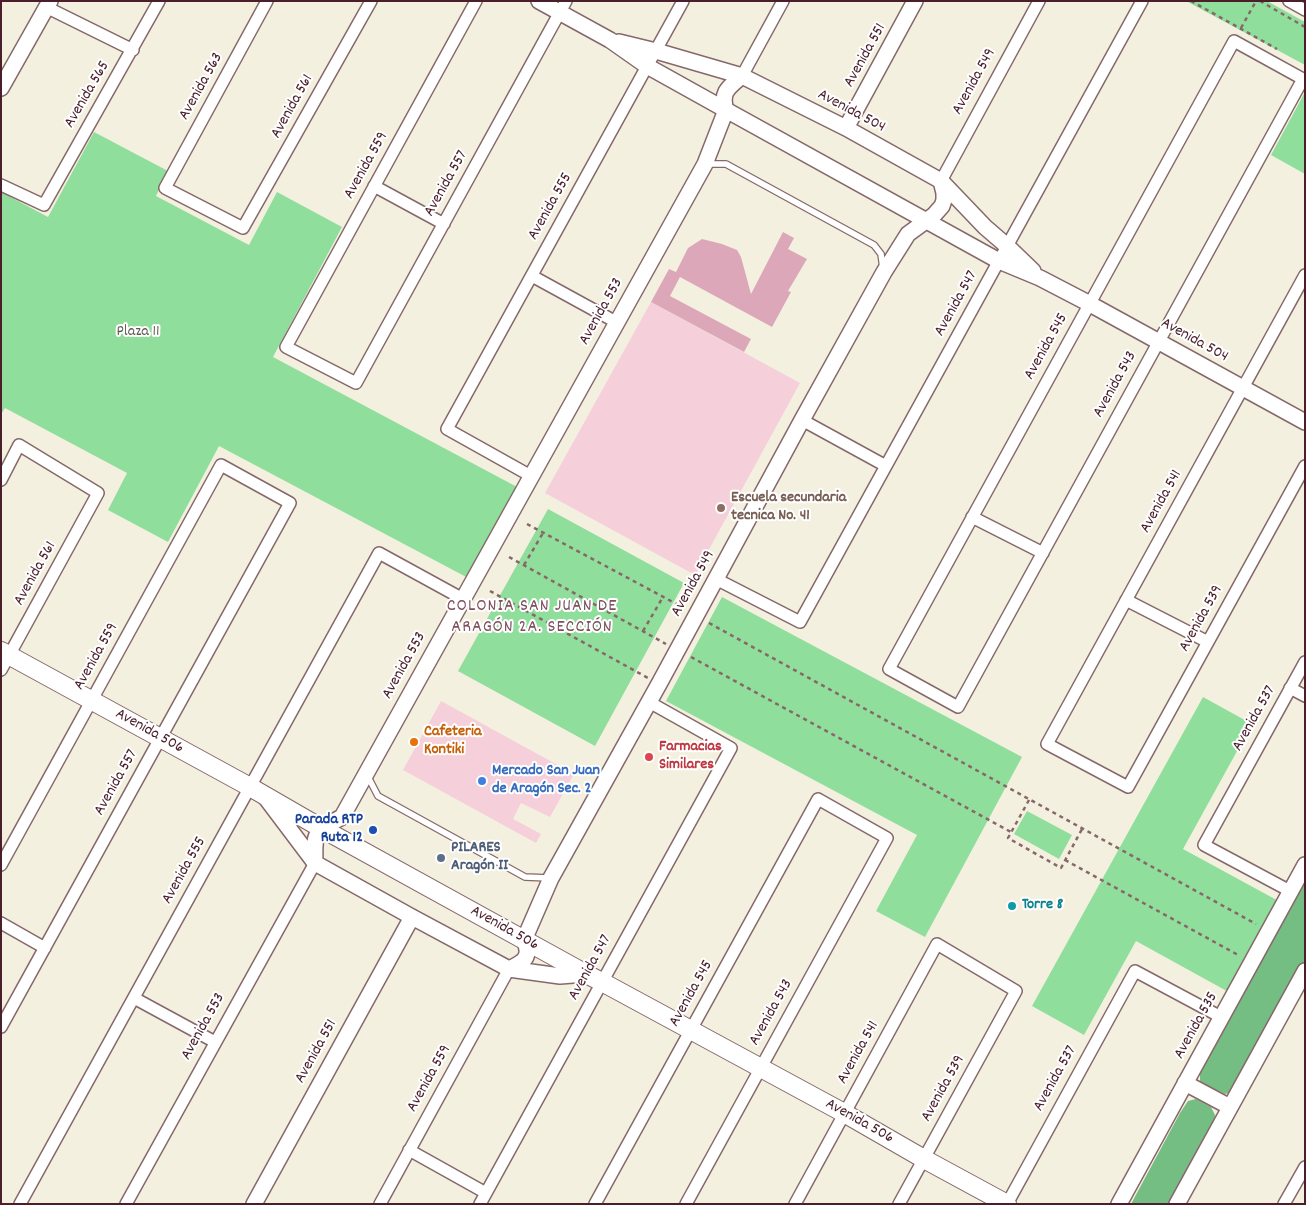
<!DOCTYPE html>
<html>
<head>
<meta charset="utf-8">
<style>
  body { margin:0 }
  #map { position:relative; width:1306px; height:1205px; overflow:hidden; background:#f4f0df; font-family:Dekko,sans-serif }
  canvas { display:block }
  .frame { position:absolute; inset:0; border:2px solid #4a1f2b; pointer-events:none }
</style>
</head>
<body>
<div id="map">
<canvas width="1306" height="1205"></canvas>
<div class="frame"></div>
</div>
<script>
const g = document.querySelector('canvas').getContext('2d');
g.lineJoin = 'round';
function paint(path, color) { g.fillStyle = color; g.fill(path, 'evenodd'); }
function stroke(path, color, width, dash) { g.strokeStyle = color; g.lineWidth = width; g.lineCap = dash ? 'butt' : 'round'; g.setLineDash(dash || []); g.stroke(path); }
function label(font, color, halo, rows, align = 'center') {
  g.font = font + ' Dekko,sans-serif'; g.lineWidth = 4; g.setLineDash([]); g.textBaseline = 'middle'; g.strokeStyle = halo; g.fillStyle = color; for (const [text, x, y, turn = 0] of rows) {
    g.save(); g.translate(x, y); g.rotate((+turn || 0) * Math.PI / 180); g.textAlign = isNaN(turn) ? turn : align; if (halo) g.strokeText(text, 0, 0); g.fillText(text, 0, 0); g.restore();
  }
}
paint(new Path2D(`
  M651,302l149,81 -105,192 -150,-82z
  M441,701l133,73 -24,43 -29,-14 -8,16 28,15 -5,9 -133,-73z`), '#f5cfda');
paint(new Path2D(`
  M1186,1h81l38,21v43z
  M1305,92v82l-34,-19z
  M94,132l74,39 -12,25 93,49 28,-53 65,35 -69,130 246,131 -49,91 -251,-133 -51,96 -60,-32 19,-37 -122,-65 -4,6v-222l47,25z
  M548,509l136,74 -89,163 -137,-75z
  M722,597l300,160 -97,180 -49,-26 41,-76 -251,-134z
  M1203,697l49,27 -69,125 101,55 -50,91 -98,-54 -52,94 -52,-29z
  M1027,811l45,24 -13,24 -45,-25z`), '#90de9b');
paint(new Path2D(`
  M1305,883v86l-73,123 -7,2 -25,-12v-10z
  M1196,1099l15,8 4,8 -1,8 -44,81h-39l49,-91 8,-12z`), '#74bd83');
paint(new Path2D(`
  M783,232l11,6 -6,11 19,10 -19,32 3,1 -19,35 -92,-50 -10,19 81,43 -7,13 -93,-50 18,-33 7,3 12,-24 14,-9 20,5 15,6 4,7 10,37z`), '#dca8b9');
const lane = new Path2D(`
  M707,164h19l148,81 7,9 2,14
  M367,775l11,21 147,81 24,1`);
const street = new Path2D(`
  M267,1l-102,187 78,40 128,-227
  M476,1l-190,346 70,36 210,-382
  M1289,1l16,9
  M46,7l87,43
  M1234,41l69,38 -345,628 -69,-38z
  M742,76l41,-75
  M941,181l98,-180
  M1,185l43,20 115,-204
  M374,186l70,38
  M1305,275l-258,469 81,43 177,-321
  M532,276l84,46
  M802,420l84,46
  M531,476l-84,-47 236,-428
  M1,480l18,-35 79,48 -97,177
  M972,517l71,36
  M716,579l84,43 342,-621
  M1126,600l82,42
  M1290,688l15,8
  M1,865l220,-400 69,38 -289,524
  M1290,891l-86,-46 101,-183
  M1,923l44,25
  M134,998l81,44
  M409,1150l77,43
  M20,1204l359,-651 84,46
  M126,1204l189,-341
  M380,1204l129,-235
  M480,1204l251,-456 -82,-46
  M595,1204l223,-405 69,39 -201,366
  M795,1204l142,-260 79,47 -117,213
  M1007,1204l128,-233 86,46
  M1284,1204l21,-37`);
const secondary = new Path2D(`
  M539,1l71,39 37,26 79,44 273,151 41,17 50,26 215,118
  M619,42l37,9 86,25 104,52 95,53 44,46 22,19 26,25
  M1,88l49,-87
  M726,110c-6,-18 3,-23 16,-34
  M846,128l69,-127
  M266,798l49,65 97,54 97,52 51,7 26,-2
  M315,863c-1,-32 -1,-31 27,-46l363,-653 21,-54
  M509,969c15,-7 23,-12 15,-29l27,-62 108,-194 143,-264 82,-148 24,-38 26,-19 8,-9 2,-6v-7l-3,-12
  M1185,1083l45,24
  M254,1204l158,-287
  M1119,1204l186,-339
  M1177,1204l128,-233`);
const primary = new Path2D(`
  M1,651l249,136 71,41 265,146 16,8 242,131 80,46 83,45`);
stroke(lane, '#86686a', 8);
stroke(street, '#86686a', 14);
stroke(secondary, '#86686a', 18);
stroke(primary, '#86686a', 20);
stroke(new Path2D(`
  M1191,1l86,48
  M1260,1l45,26
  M1241,28l15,-27
  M527,524l157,84
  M509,557l157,87
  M524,565l19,-32
  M490,591l158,87
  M709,623l547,301
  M643,631l20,-34
  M691,657l320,175
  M1029,800l-21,38 53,30 21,-39
  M1065,860l175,96`), '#86686a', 2.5, [4, 4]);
stroke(lane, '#fff', 5.5);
stroke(street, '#fff', 11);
stroke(secondary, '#fff', 15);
stroke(primary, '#fff', 18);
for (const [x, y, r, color] of [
  [721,508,5,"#8d6e63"],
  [414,742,5,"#e8710a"],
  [649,757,5,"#e0444e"],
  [482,781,5,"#3f7fe0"],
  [373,830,5,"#1a4fb4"],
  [441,858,5,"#5c6f8a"],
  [1012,906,5,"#0f9aa8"]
]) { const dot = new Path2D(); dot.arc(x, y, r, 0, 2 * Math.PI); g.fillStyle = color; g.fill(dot); stroke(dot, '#fff', 2); }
label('16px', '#4a1f2b', '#fff', [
  ["Avenida 551",866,56,-61],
  ["Avenida 549",975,82,-61],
  ["Avenida 563",202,87,-61],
  ["Avenida 565",88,95,-60],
  ["Avenida 561",293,107,-61],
  ["Avenida 504",851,112,28],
  ["Avenida 559",367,166,-61],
  ["Avenida 557",447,184,-61],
  ["Avenida 555",551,207,-61],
  ["Avenida 547",957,304,-61],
  ["Avenida 553",602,312,-61],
  ["Avenida 504",1194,341,29],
  ["Avenida 545",1047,347,-61],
  ["Avenida 543",1116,385,-61],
  ["Avenida 541",1162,502,-61],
  ["Avenida 561",36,574,-61],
  ["Avenida 549",694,584,-61],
  ["Avenida 539",1202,619,-61],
  ["Avenida 559",97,657,-61],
  ["Avenida 553",405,666,-61],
  ["Avenida 537",1255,719,-61],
  ["Avenida 506",149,732,29],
  ["Avenida 557",117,783,-61],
  ["Avenida 555",185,871,-61],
  ["Avenida 506",504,929,29],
  ["Avenida 547",591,968,-61],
  ["Avenida 545",692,994,-61],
  ["Avenida 543",772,1013,-61],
  ["Avenida 535",1197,1026,-61],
  ["Avenida 553",204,1027,-61],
  ["Avenida 551",317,1052,-61],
  ["Avenida 541",859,1053,-61],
  ["Avenida 559",430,1079,-61],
  ["Avenida 537",1056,1079,-61],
  ["Avenida 539",944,1089,-61],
  ["Avenida 506",859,1122,29]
]);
label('16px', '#5f584d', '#fff', [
  ["Plaza 11",138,333]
]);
label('bold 16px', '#785e54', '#fff', [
  ["Escuela secundaria",731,499],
  ["tecnica No. 41",731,517]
], 'left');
label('bold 16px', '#c56008', '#fff', [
  ["Cafeteria",424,733],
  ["Kontiki",424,751]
], 'left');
label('bold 16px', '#be3a42', '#fff', [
  ["Farmacias",659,748],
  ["Similares",659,766]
], 'left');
label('bold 16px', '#366cbe', '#fff', [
  ["Mercado San Juan",492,772],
  ["de Aragón Sec. 2",492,790]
], 'left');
label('bold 16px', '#164399', '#fff', [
  ["Parada RTP",363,821],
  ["Ruta 12",363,839]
], 'right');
label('bold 16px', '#4e5e75', '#fff', [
  ["PILARES",451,849],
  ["Aragón II",451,867]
], 'left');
label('bold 16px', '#0d838f', '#fff', [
  ["Torre 8",1022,906]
], 'left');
g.letterSpacing = '1px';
label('18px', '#7d4f5d', '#fff', [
  ["COLONIA SAN JUAN DE",532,608],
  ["ARAGÓN 2A. SECCIÓN",532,629]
]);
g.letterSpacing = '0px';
</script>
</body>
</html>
